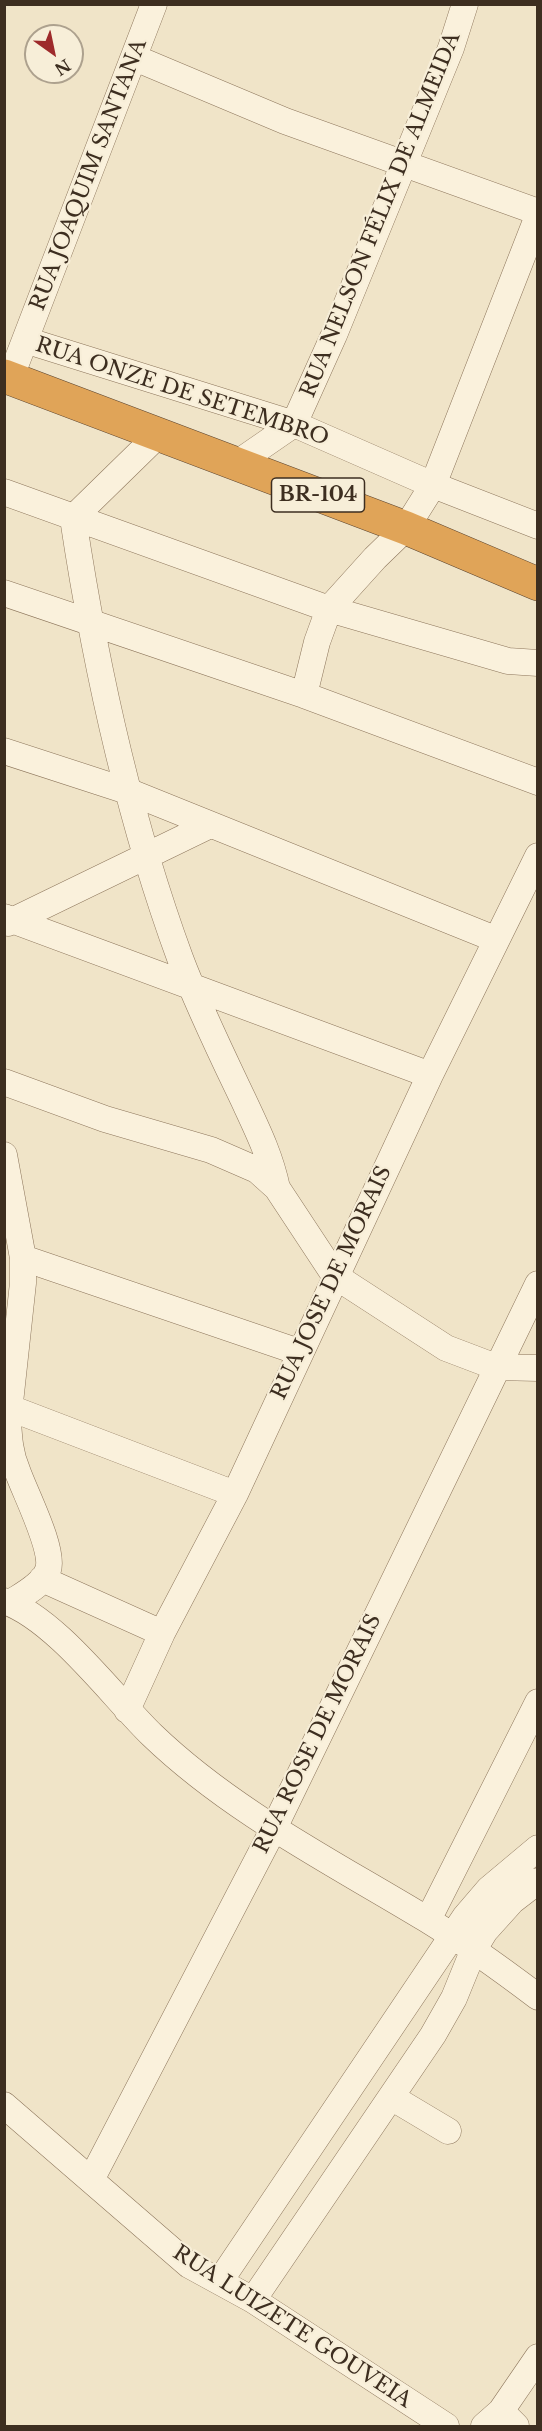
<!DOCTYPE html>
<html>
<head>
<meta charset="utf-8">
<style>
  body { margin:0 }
  #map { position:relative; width:542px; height:2431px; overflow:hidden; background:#f0e4c8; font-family:"Libre Baskerville",serif }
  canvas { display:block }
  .frame { position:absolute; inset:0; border:6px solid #3d2e20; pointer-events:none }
  .north { position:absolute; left:24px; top:24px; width:60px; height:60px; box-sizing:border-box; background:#f7eed8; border:2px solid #ada18e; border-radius:50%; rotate:147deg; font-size:16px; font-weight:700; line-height:24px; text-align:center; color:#3d2e20 }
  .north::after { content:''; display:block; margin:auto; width:21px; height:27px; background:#9e2a2b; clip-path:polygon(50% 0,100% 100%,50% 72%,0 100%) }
</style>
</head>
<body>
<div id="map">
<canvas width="542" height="2431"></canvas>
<div class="frame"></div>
<div class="north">N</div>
</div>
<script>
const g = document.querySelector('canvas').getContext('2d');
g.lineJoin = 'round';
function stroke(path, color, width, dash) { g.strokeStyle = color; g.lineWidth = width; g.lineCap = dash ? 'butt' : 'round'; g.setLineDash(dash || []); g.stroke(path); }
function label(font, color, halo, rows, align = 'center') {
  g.font = font + ' "Libre Baskerville",serif'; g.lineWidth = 4.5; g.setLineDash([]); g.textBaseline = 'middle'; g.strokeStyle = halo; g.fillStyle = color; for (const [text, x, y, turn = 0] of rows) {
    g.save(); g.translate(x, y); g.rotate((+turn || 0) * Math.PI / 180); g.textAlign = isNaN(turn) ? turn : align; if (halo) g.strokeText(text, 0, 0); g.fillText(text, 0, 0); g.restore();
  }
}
const minor = new Path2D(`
  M135,58l150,63 253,91
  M25,340l269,84 139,61 105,41
  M10,379l144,-375
  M158,435l-85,83c22,146 56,301 107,440 18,48 41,95 63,141 14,30 27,56 34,89
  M236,464l58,-40 40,-89 117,-287 14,-44
  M4,492l325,117 179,52 30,2
  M4,593l300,102 234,87
  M304,695l13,-53 12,-33 46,-51 31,-30 27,-43 105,-269
  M4,751l126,41 365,147
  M4,917l426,158
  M8,923l202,-98
  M4,1082l101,37 106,31 46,20 20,18 58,88 111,72 50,19 42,1
  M4,1155l19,103v25l-15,138c1,17 2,33 9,49 7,21 38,80 31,100 -5,15 -26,25 -38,33
  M23,1258l276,94
  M10,1408l225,86
  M42,1579l120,54
  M4,1601c52,18 108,95 148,134 79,76 180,127 274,184 39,24 75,50 112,78
  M127,1710l35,-77 73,-139 195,-419 108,-219
  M428,1920l110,-218
  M391,2097l57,34
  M4,2105l185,160 64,35 193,126
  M91,2180l183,-352 264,-544
  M220,2281l245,-364 24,-28 49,-41
  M253,2300l180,-265 21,-37 20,-49 11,-18 27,-30 26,-20
  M501,2411l15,15
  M484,2426l17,-15 37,-54`);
const highway = new Path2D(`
  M4,376l402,152 132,56`);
stroke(minor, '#8d765c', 27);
stroke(highway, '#5b4430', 34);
stroke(minor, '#faf1dc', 26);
stroke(highway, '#e0a458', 33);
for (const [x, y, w] of [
  [318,495,93]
]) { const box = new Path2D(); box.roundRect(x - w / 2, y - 17, w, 34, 4.5); g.fillStyle = '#f7eed8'; g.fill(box); stroke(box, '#3d2e20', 1.5); }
label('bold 20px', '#3d2e20', null, [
  ["BR-104",318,495]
]);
label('21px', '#3d2e20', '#f7eed8', [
  ["RUA JOAQUIM SANTANA",89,175,-69],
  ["RUA NELSON FÉLIX DE ALMEIDA",381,215,-68],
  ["RUA ONZE DE SETEMBRO",182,392,18],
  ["RUA JOSE DE MORAIS",332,1283,-65],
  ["RUA ROSE DE MORAIS",318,1734,-64],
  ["RUA LUIZETE GOUVEIA",292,2327,33]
]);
</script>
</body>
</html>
